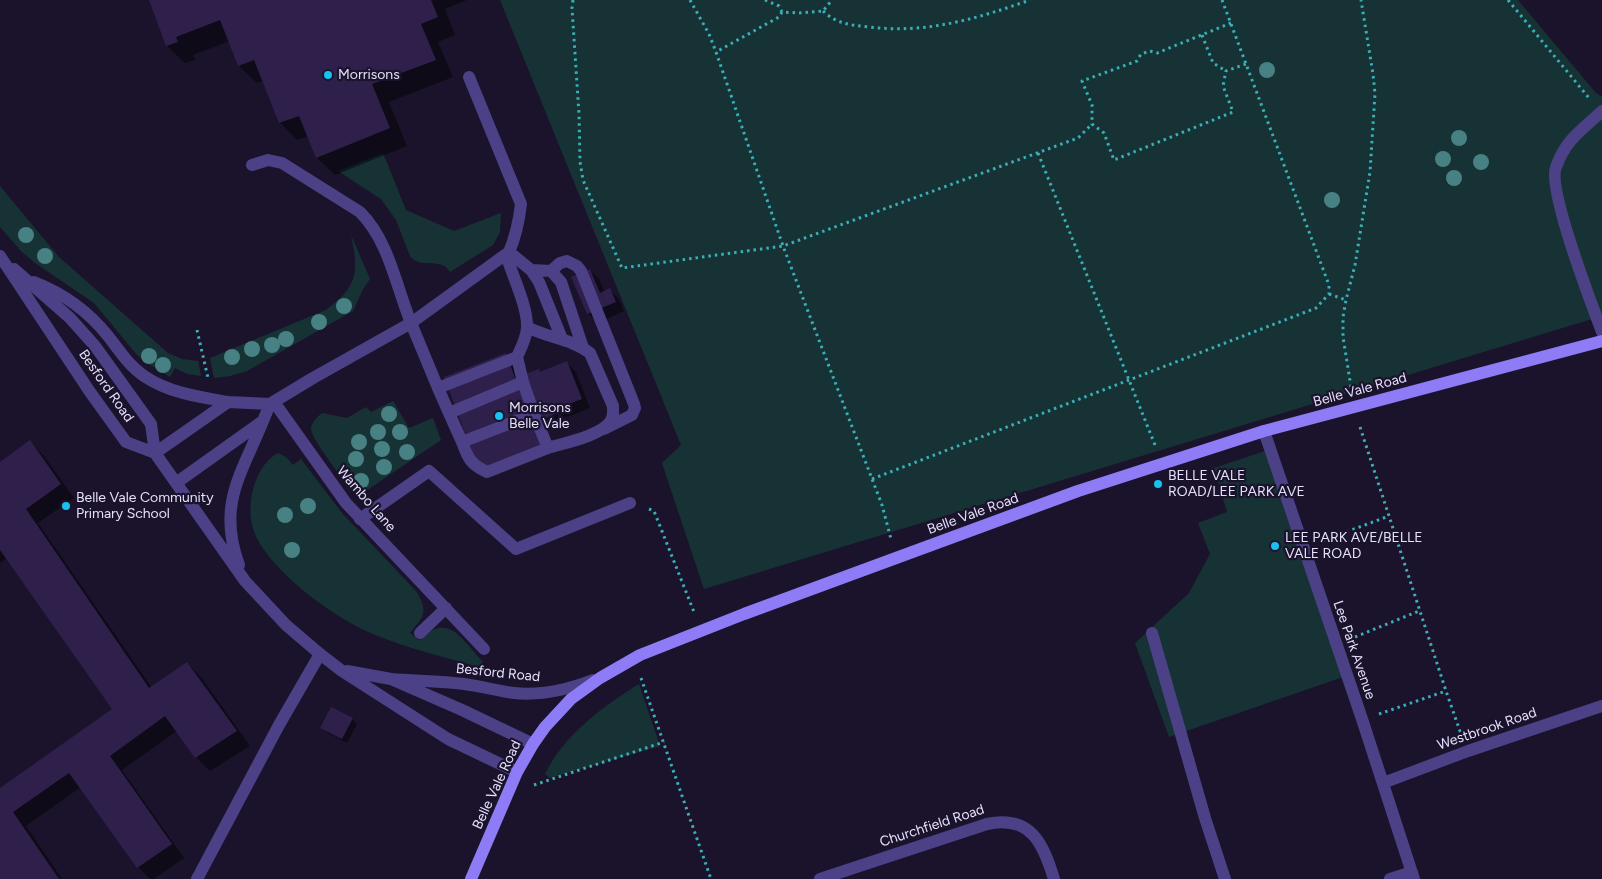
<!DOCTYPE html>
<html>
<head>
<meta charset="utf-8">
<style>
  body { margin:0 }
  canvas { display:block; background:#1a132b }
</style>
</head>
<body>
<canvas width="1602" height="879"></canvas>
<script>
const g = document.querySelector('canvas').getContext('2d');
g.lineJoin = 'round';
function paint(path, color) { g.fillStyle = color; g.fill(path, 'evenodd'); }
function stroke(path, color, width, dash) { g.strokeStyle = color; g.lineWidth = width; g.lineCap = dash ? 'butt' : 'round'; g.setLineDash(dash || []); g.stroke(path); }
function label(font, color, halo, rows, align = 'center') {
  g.font = font + ' Figtree,sans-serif'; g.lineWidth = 4.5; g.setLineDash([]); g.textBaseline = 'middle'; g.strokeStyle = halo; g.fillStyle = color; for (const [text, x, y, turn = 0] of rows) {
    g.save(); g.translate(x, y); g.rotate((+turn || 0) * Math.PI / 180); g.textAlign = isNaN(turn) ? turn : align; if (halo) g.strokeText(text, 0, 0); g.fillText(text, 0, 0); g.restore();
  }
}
paint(new Path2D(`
  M500,0h1018l78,93 6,4v219l-898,273 -42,-126 19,-18z
  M383,153l23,57 48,21 47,-18 -1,19 -7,13 -43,27c-2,-2 -3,-5 -6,-6 -11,-6 -25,2 -34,-10l-14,-36 -15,-21 -43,-28z
  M0,186l59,71 109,96 14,6 16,2 3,15 -14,-2 -12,-6 -5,9 -23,-14 -10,-8 -43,-52 -59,-40 -14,-12 -21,-24z
  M351,235l19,44 -7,10 -10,22 -106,60 -17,5 -16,2 -4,-20 116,-48c32,-24 33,-37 25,-75z
  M393,401l16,27 24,-10 8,22 -84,57c-8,-11 -47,-58 -46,-69 1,-6 6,-11 11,-15l25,5 19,-11 5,5z
  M1268,450l78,226 -177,61 -34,-94 54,-50 21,-39 -12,-31 29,-11 -13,-44z
  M278,453l8,4 7,8 8,-6 41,54 74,78c13,21 8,25 -6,42l9,7c30,-29 43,0 64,22l-4,5c-35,-10 -73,-19 -106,-33 -38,-16 -93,-56 -114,-92 -7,-11 -10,-28 -8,-41 2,-17 10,-39 27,-48z
  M639,684l21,62 -110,32 -5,-4c20,-40 57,-67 94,-90z`), '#163234');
paint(new Path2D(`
  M150,0h317l-22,9 10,26 -17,7 15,35 -64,25 18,44 -72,29 -18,-17 -8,-22 -12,4 -17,-17 -17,-42 -6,2 -18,-17 -9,-25 -37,14 2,5 -10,3 -18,-17z
  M590,270l9,9 6,13 5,-2 9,9 5,12 -26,12 -10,-10z
  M510,359l7,19 21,-8 3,3 26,-10 9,9 14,36 -25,10 -9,-9 3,9 -22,9 -52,47z
  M30,442l14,14 30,42 -36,25 114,165 35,-25 14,14 49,69 -40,25 -14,-14 -19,-26 -55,39 62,88 -30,21h-4l-12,-12 -57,-80 -55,39 36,53h-62v-89l114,-81 -107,-151 -7,5v-100z
  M352,719l5,5 -10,19 -21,-11 -4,-4z`), '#0007');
paint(new Path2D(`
  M149,0h282l7,17 -17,7 15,36 -64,24 18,44 -74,30 -17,-42 -20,7 -25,-63 -16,6 -18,-46 -44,17 2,5 -12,4z
  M590,269l10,24 10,-5 6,14 -29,12 -16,-37z
  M506,353l9,25 24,-9 1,3 27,-11 15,38 -28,10 2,5 -23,9 9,23 -63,24 -35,-93z
  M30,440l31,44 -35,25 123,179 38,-26 50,69 -42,27 -30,-42 -55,40 62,88 -35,24 -68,-95 -56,39 46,67h-59v-91l112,-79 -112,-159v-88z
  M331,707l22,11 -11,21 -22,-11z`), '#2e204b');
stroke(new Path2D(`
  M573,0l-1,8 7,106 1,48 3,18 39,88 161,-22 295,-108 14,-14
  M690,0l19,34 7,18
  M765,0l14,6 3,6 17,1 24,-2 9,-11
  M1508,0l81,98
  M823,11c14,13 27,14 46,16 57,7 107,-8 161,-27
  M782,12l-3,5 -63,35 67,194 99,259 9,34
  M1231,23l-74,30 -7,-2 -9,3 -4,7 -55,20 10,24v19l12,9 10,27 119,-48 -10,-26 3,-15 20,-7
  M1202,35l11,28 13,8
  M1038,153l117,292
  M1329,294l17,6
  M197,330l11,48
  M1351,387l-8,-50v-20l3,-17 9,-35 15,-93 5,-78 -2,-20 -12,-74
  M1360,427l86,264 15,43
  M872,479l444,-171 13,-14v-9l-107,-285
  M649,509l5,2 40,101
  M1322,541l67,-25
  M1355,637l64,-26
  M641,678l70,201
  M1379,714l67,-23
  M534,785l130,-43`), '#39afb7', 3, [2.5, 4]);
stroke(new Path2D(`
  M1602,111c-20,19 -36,28 -46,56 -9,21 36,138 46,165
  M252,165l16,-5 14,3 78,49c29,29 36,74 51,111 9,22 18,43 27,65l79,-31c4,-9 10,-20 10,-30 1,-19 -15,-53 -21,-72
  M509,252l22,18 8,12 23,57
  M531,270l20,1 10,11 22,66
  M551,271l9,-8 7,-2 10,5 4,5 53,133 1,4 -3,7 -28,14
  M411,323l98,-71c7,-16 10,-31 12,-48l-52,-127
  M527,327c21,11 45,12 63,26l23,53c0,6 1,11 -3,16 -10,14 -46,21 -62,26
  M438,388l11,25 74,-31 -6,-25
  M449,413l13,29 72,-28 -11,-32
  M462,442c6,16 8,22 25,30l61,-24 -14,-34
  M360,519l69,-48 87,78 114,-46
  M1152,633l53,185 20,61
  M197,879l82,-154 41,-71`), '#4c4187', 12);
stroke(new Path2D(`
  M0,256l90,136 36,50 29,11 90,128 41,44 34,29 22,17 106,68 69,33
  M14,269l56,49 25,28 56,78 4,29
  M34,282c31,12 54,29 74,54 11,14 21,30 36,40 25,17 55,21 84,26
  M274,402l72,101 138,146
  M1264,431l98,288 52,160
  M155,453l73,-51 42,2
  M176,483l87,-62 7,-17 43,-26 98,-55
  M239,565c-22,-60 2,-90 24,-144
  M420,633l26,-25
  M347,671l44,8 71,31 71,34
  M391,679c24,2 49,2 73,5 17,2 33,7 50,9 28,3 53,-3 79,-13
  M1383,783l85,-32 134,-45
  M820,879l167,-55c44,-9 56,19 67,55
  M1390,879l22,-7`), '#4c4187', 12);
stroke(new Path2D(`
  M471,879l46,-107 16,-28 12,-17 26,-28 29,-21 40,-23 104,-41 334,-123 186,-60 338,-90`), '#8e7cf7', 12);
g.fillStyle = '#488184';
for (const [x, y] of [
  [1267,70],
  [1459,138],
  [1443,159],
  [1481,162],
  [1454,178],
  [1332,200],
  [26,235],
  [45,256],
  [344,306],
  [319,322],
  [286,339],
  [272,345],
  [252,349],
  [149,356],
  [232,357],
  [163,365],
  [389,414],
  [378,432],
  [400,432],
  [359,442],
  [382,449],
  [407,452],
  [356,459],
  [384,467],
  [361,481],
  [308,506],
  [285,515],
  [292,550]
]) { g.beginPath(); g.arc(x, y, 8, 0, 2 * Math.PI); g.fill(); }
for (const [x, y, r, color] of [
  [328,75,5,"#17c1f1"],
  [499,416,5,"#17c1f1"],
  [1158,484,5,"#17c1f1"],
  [66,506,5,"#17c1f1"],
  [1275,546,5,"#17c1f1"]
]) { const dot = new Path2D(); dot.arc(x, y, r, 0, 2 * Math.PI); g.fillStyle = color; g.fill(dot); stroke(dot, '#1a132b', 2); }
label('14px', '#e6dffd', '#1a132b', [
  ["Morrisons",338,75],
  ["Morrisons",509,408],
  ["Belle Vale",509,424],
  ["BELLE VALE",1168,476],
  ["ROAD/LEE PARK AVE",1168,492],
  ["Belle Vale Community",76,498],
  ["Primary School",76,514],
  ["LEE PARK AVE/BELLE",1285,538],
  ["VALE ROAD",1285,554]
], 'left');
label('14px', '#e6dffd', '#1a132b', [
  ["Besford Road",106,386,55],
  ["Belle Vale Road",1360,390,-15],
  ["Wambo Lane",366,499,49],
  ["Belle Vale Road",973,514,-20],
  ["Lee Park Avenue",1354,650,71],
  ["Besford Road",498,673,6],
  ["Westbrook Road",1487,729,-19],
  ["Belle Vale Road",497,785,-65],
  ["Churchfield Road",932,826,-18]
]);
</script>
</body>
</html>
